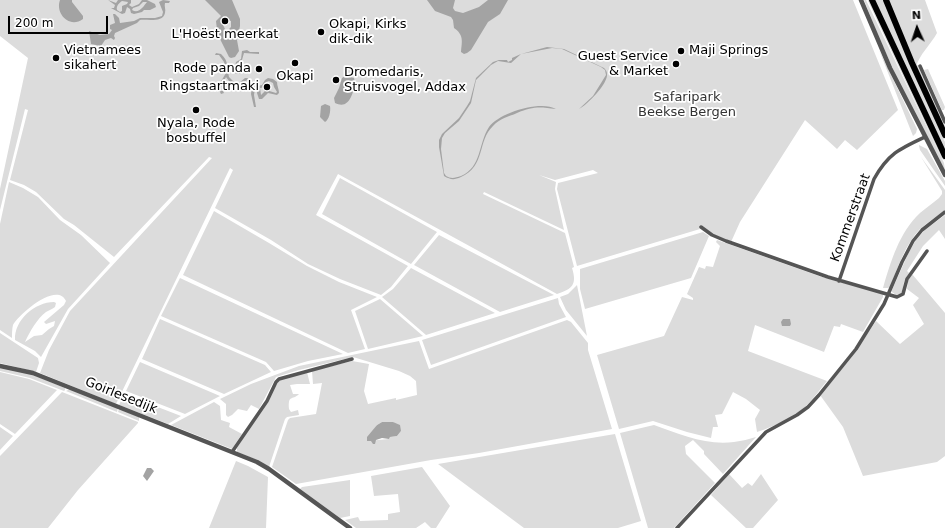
<!DOCTYPE html>
<html>
<head>
<meta charset="utf-8">
<style>
  body { margin:0 }
  #map { position:relative; width:945px; height:528px; overflow:hidden; background:#fff; font-family:"DejaVu Sans",sans-serif }
  canvas { display:block }
  .north { position:absolute; left:897px; top:8px; width:40px; height:40px; -webkit-text-stroke:3px #fff; paint-order:stroke; rotate:357deg; font-size:11px; font-weight:700; line-height:16px; text-align:center; color:#000 }
  .north::after { content:''; display:block; margin:auto; width:14px; height:18px; background:#000; clip-path:polygon(50% 0,100% 100%,50% 72%,0 100%) }
  .scale { position:absolute; left:8px; top:16px; width:100px; height:18px; box-sizing:border-box; border:2px solid #000; border-top:0; padding-left:5px; font-size:12px; line-height:14px; white-space:nowrap; color:#000; -webkit-text-stroke:3px #fff; paint-order:stroke }
</style>
</head>
<body>
<div id="map">
<canvas width="945" height="528"></canvas>
<div class="north">N</div>
<div class="scale">200 m</div>
</div>
<script>
const g = document.querySelector('canvas').getContext('2d');
g.lineJoin = 'round';
function paint(path, color) { g.fillStyle = color; g.fill(path, 'evenodd'); }
function stroke(path, color, width, dash) { g.strokeStyle = color; g.lineWidth = width; g.lineCap = dash ? 'butt' : 'round'; g.setLineDash(dash || []); g.stroke(path); }
function label(font, color, halo, rows, align = 'center') {
  g.font = font + ' "DejaVu Sans",sans-serif'; g.lineWidth = 3.5; g.setLineDash([]); g.textBaseline = 'middle'; g.strokeStyle = halo; g.fillStyle = color; for (const [text, x, y, turn = 0] of rows) {
    g.save(); g.translate(x, y); g.rotate((+turn || 0) * Math.PI / 180); g.textAlign = isNaN(turn) ? turn : align; if (halo) g.strokeText(text, 0, 0); g.fillText(text, 0, 0); g.restore();
  }
}
paint(new Path2D(`
  M0,0h853l45,110 -41,40 -12,-10 -8,9 -32,-29 -65,102 -9,20 -32,-14 1,1 -123,37 -20,-77 1,-6 40,-10 -5,-3 -38,10 -16,-5 17,7 -1,7 9,41 -80,-38 -1,2 82,39 9,34 -2,1c5,16 1,21 -15,26l-219,-120 -22,41 92,51 -17,21 -10,8 -41,-16 -32,-15 -37,-24 -56,-32 18,-38 -3,-2 -114,236 -76,-31 9,-23 21,-39 142,-153 -3,-1 -95,100 -40,-32 -10,-6 -28,-27 -12,-7 -14,-5 18,-70 -3,-1 -25,101v-21l28,-131 -28,-22z
  M864,0h2l78,163 1,7 -41,-77 -25,-55z
  M874,0h9l27,68 35,74v7z
  M889,0h36l12,33c-6,11 -18,22 -21,34z
  M879,50l38,79 -1,4 -3,3z
  M928,69l17,38 -1,3h-2l-1,-2 -17,-38z
  M919,145l8,4 18,32v5l-25,-36 -1,-4z
  M921,157l24,33v20c-8,6 -17,12 -25,19 -15,16 -22,38 -30,58l-2,1h-5c8,-27 16,-55 37,-75 6,-5 13,-10 19,-15l3,-4v-3z
  M340,178l97,54 -26,32 -89,-50z
  M9,182l14,6 15,9 22,23 21,15 29,28 -42,46 -27,48 -6,-6 -20,-11c-1,-20 20,-38 39,-38l2,1 -1,4c-2,2 -6,3 -9,5 -9,7 -16,19 -21,30l9,-6 8,-1 7,-6 5,-3 1,-5 -9,3 -2,-2 20,-17 2,-4c-9,-20 -47,13 -53,24 -1,4 -1,8 -1,13l-12,-8v-106z
  M214,211l55,32 38,23 32,16 38,15 -26,13 14,39 -17,4 -165,-78z
  M945,215v24l-6,-9 -16,16 -16,25 2,2c-2,3 -4,6 -5,9 -2,7 0,13 -8,13l-4,-3v-2l17,-38 7,-12 9,-10z
  M703,232l6,4 -18,42 -106,31 -5,-20v-20z
  M439,235l115,60 -54,17 -86,-47z
  M717,240l102,36 64,18v3l-20,35 -22,-8 -1,3 -6,-1 -10,26 -69,-27 -7,26 79,30c-7,8 -13,17 -20,24 -14,13 -32,21 -50,27l-2,-13 5,-9 -14,-11 -13,-7 -11,22 -7,1 3,12h-5l-2,11 -24,-6 -34,-11 -34,8 -22,-74 67,-19 18,-39 11,3v-2l-6,-4 12,-27 6,2 1,-3 7,1 7,-21 -4,-4z
  M411,268l84,45 -69,22 -44,-38 11,-8z
  M912,274l33,39v143l-8,6 -74,14 -20,-49 -23,-32 31,-37 25,-37 24,23 24,-20 -11,-19 6,-7 -12,-9 1,-8z
  M180,278l163,76 -35,7 -34,10 -8,-9 -105,-46z
  M577,285l10,51 -21,-26 -6,-13 8,-3z
  M558,298l1,6 7,13 -135,48 -9,-25z
  M380,299l43,37 -55,13 -13,-38z
  M160,319l105,46 6,7 -47,22 -82,-35z
  M567,320l4,2 17,21v7l24,79 -133,24 -48,7 -135,24 -24,-17 16,-47 2,-2 26,-4 6,-31 -9,1 -1,-13 40,-10 17,3 -5,27 4,13 28,-6v2l21,-5 -1,-14 -6,-5 -11,-5 -46,-14 -54,13 -23,7 -17,32 -8,-4 -4,6 -9,-2 -6,6 -4,2 -2,-2v-11l-6,-5 31,-15 48,-18 120,-25 10,28zM382,422h11l8,9 -4,5 -7,1 -1,2 -22,2 10,-16z
  M0,333l38,25 1,5 -3,9 -36,-9z
  M140,362l80,34 -35,18 -59,-23z
  M0,367l31,7 34,14v2l-1,1 -34,-13 -30,-7z
  M0,372l29,7 28,11 -42,44 -15,-10z
  M307,372l3,12h-13l-7,1 3,9h6c-7,7 -11,0 -10,15l2,3 7,-2 1,5 -12,2 -2,2 -16,48 -9,-6 -23,-9v-4l42,-68z
  M70,389l48,19 -1,4 -51,-21z
  M62,392l76,30v1l-60,67 -30,38h-48v-72z
  M124,394l57,22 -13,8 -49,-19z
  M214,402l6,4 1,14 9,3 -1,4 13,7 -10,15 -61,-24z
  M119,409l20,8v4l-21,-9z
  M654,425c25,9 53,21 80,17 8,-1 15,-3 22,-5l-33,37 -19,-20v-3l-11,-11 -8,6 1,8 29,29 -41,45h-26l-28,-95z
  M0,427l13,9 -13,14z
  M615,434l26,87 -23,7h-94l-86,-64z
  M236,461l12,5 20,11 -2,51h-57z
  M422,467l28,39 -14,22h-5l-6,-6 -9,6h-60l-11,-8 13,-3 2,4 28,-1v-6l12,-2 -2,-18 -24,2 -3,-20z
  M729,474l13,14 6,-5 4,3 9,-12 17,26 -25,28h-7l-35,-33z
  M350,480v36l-10,2 -40,-29 2,-2z`), '#dcdcdc');
paint(new Path2D(`
  M60,0h12v2l11,14v3c-14,10 -28,-6 -23,-19z
  M108,0l8,3 2,-3h13v3l-2,2 3,2 7,-3 3,-4h5l8,4 1,3 -6,3h-6l-2,2 -8,2 -3,-1 -1,-4 -3,-2 -2,6 -3,1 -11,-6h3l1,-3zM122,1l6,1 -1,2 -5,2v5l-2,1 -3,-2c-1,-4 2,-7 5,-9zM143,2h4c-4,5 -8,12 -15,8l1,-2 6,-2z
  M163,0l7,1 -1,2h-4c-1,3 1,6 0,10 -2,10 -18,6 -25,7l-3,3 -22,10 -1,3 1,2 -1,2 -3,-2 -6,2 -4,6 -10,-2 -2,-13 11,4 9,-1 3,-4 -2,-1v-4l5,-2 -2,-9h2l4,4 1,5 14,-2 6,-3h15l7,-2 1,-4 -4,-10z
  M205,0h27l8,19v7l-3,14 2,11 -4,6 -4,1 -2,-1 -10,-20 -2,-7 -1,-9 5,-5zM227,20l4,1v6l-3,3 -3,-1 -2,-4 1,-4z
  M427,0h28l-2,8 2,3 8,2 16,-6 9,-7h20l-8,14 -12,8 -17,28 -4,3 -3,1 -3,-2c1,-11 3,-17 -7,-24l-1,-8 -2,-3 -16,-6z
  M547,47l17,2 40,19c2,2 3,4 3,6 1,10 -20,31 -28,35l14,-13 13,-21 -1,-5 -4,-3 -39,-18 -10,-1 -31,6 -10,9 -13,-2 -7,4 -15,15 -5,23 -12,18 -14,12 -3,5 -1,11 3,24 2,3c5,3 9,2 15,0 21,-9 17,-32 28,-49 10,-14 51,-27 67,-18 -16,-2 -23,-3 -39,4 -9,4 -17,5 -24,13 -16,15 -7,40 -32,51 -7,3 -10,3 -17,-1l-5,-29v-7l3,-6 17,-16 8,-12 3,-5 6,-23 17,-16 6,-2h8l1,2 4,-2v-2l9,-4z
  M247,50l3,2h9v2l-15,-1 -2,7 -5,3v2l-2,3v2l5,3 4,-6 4,1v2l-4,-1 -3,5h-5l-2,-3 2,-9 5,-3 1,-8z
  M216,53l5,1c8,7 6,14 8,23l5,5 5,1 6,-5h3l7,10 -1,7 2,12h-2l-3,-13 1,-8 -5,-6 -6,4 -5,1 -7,-4 -3,-4 -4,7 -2,7h3l1,2 -3,1 -1,-2h-2l2,-9 6,-10 -2,-11 -5,-7h-4z
  M345,76l9,2 1,5c-2,11 -6,27 -20,20l-1,-5 5,-10 3,-10z
  M268,78l5,1 4,3c0,4 2,7 2,11l-2,2 -9,-2 -6,6h-3l-2,-6 1,-7 4,-1 3,-5zM269,81l4,2 1,4 3,5 -1,1 -10,-3 -5,5 -1,-7 6,-1v-5z
  M325,104l5,2c1,5 -1,14 -5,16l-5,-5 1,-11z
  M783,319h7l1,5 -1,2h-8l-1,-4z
  M382,422h11l7,3 1,6 -4,5 -7,1 -1,2 -7,-1 -6,2 -1,4h-2l-2,-3h-4v-4l10,-12z
  M147,468h4l3,3 -7,10 -4,-5z`), '#a3a3a3');
const trunk = new Path2D(`
  M872,0l73,156
  M886,0l26,63 33,72`);
stroke(trunk, '#dbdbdb', 8);
stroke(new Path2D(`
  M920,66l25,56
  M701,227l11,8 14,6 102,36 69,20 6,-3 4,-15 20,-28
  M839,281l35,-102c14,-25 25,-30 51,-42
  M232,452l35,-51 9,-19 3,-3 73,-20
  M677,528l89,-96 31,-17 11,-8 11,-12 37,-46 28,-45 18,-42 11,-21 9,-11 23,-18`), '#555', 3.5);
stroke(new Path2D(`
  M861,0l29,68 55,107
  M0,366l33,7 224,89 12,7 81,59`), '#555', 4.5);
stroke(trunk, '#000', 6);
for (const [x, y, r, color] of [
  [225,21,4,"#000"],
  [321,32,4,"#000"],
  [681,51,4,"#000"],
  [56,58,4,"#000"],
  [295,63,4,"#000"],
  [676,64,4,"#000"],
  [259,69,4,"#000"],
  [336,80,4,"#000"],
  [267,87,4,"#000"],
  [196,110,4,"#000"]
]) { const dot = new Path2D(); dot.arc(x, y, r, 0, 2 * Math.PI); g.fillStyle = color; g.fill(dot); stroke(dot, '#fff', 1.5); }
label('13px', '#000', '#fff', [
  ["Okapi, Kirks",329,25],
  ["dik-dik",329,40],
  ["L'Hoëst meerkat",225,35,"center"],
  ["Vietnamees",64,51],
  ["sikahert",64,66],
  ["Maji Springs",689,51],
  ["Guest Service",668,57,"right"],
  ["& Market",668,72,"right"],
  ["Rode panda",251,69,"right"],
  ["Dromedaris,",344,73],
  ["Struisvogel, Addax",344,88],
  ["Okapi",295,77,"center"],
  ["Ringstaartmaki",259,87,"right"],
  ["Nyala, Rode",196,124,"center"],
  ["bosbuffel",196,139,"center"]
], 'left');
label('13px', '#333', '#fff', [
  ["Safaripark",687,98],
  ["Beekse Bergen",687,113]
]);
label('13px', '#000', '#fff', [
  ["Kommerstraat",851,218,-70],
  ["Goirlesedijk",121,396,22]
]);
</script>
</body>
</html>
